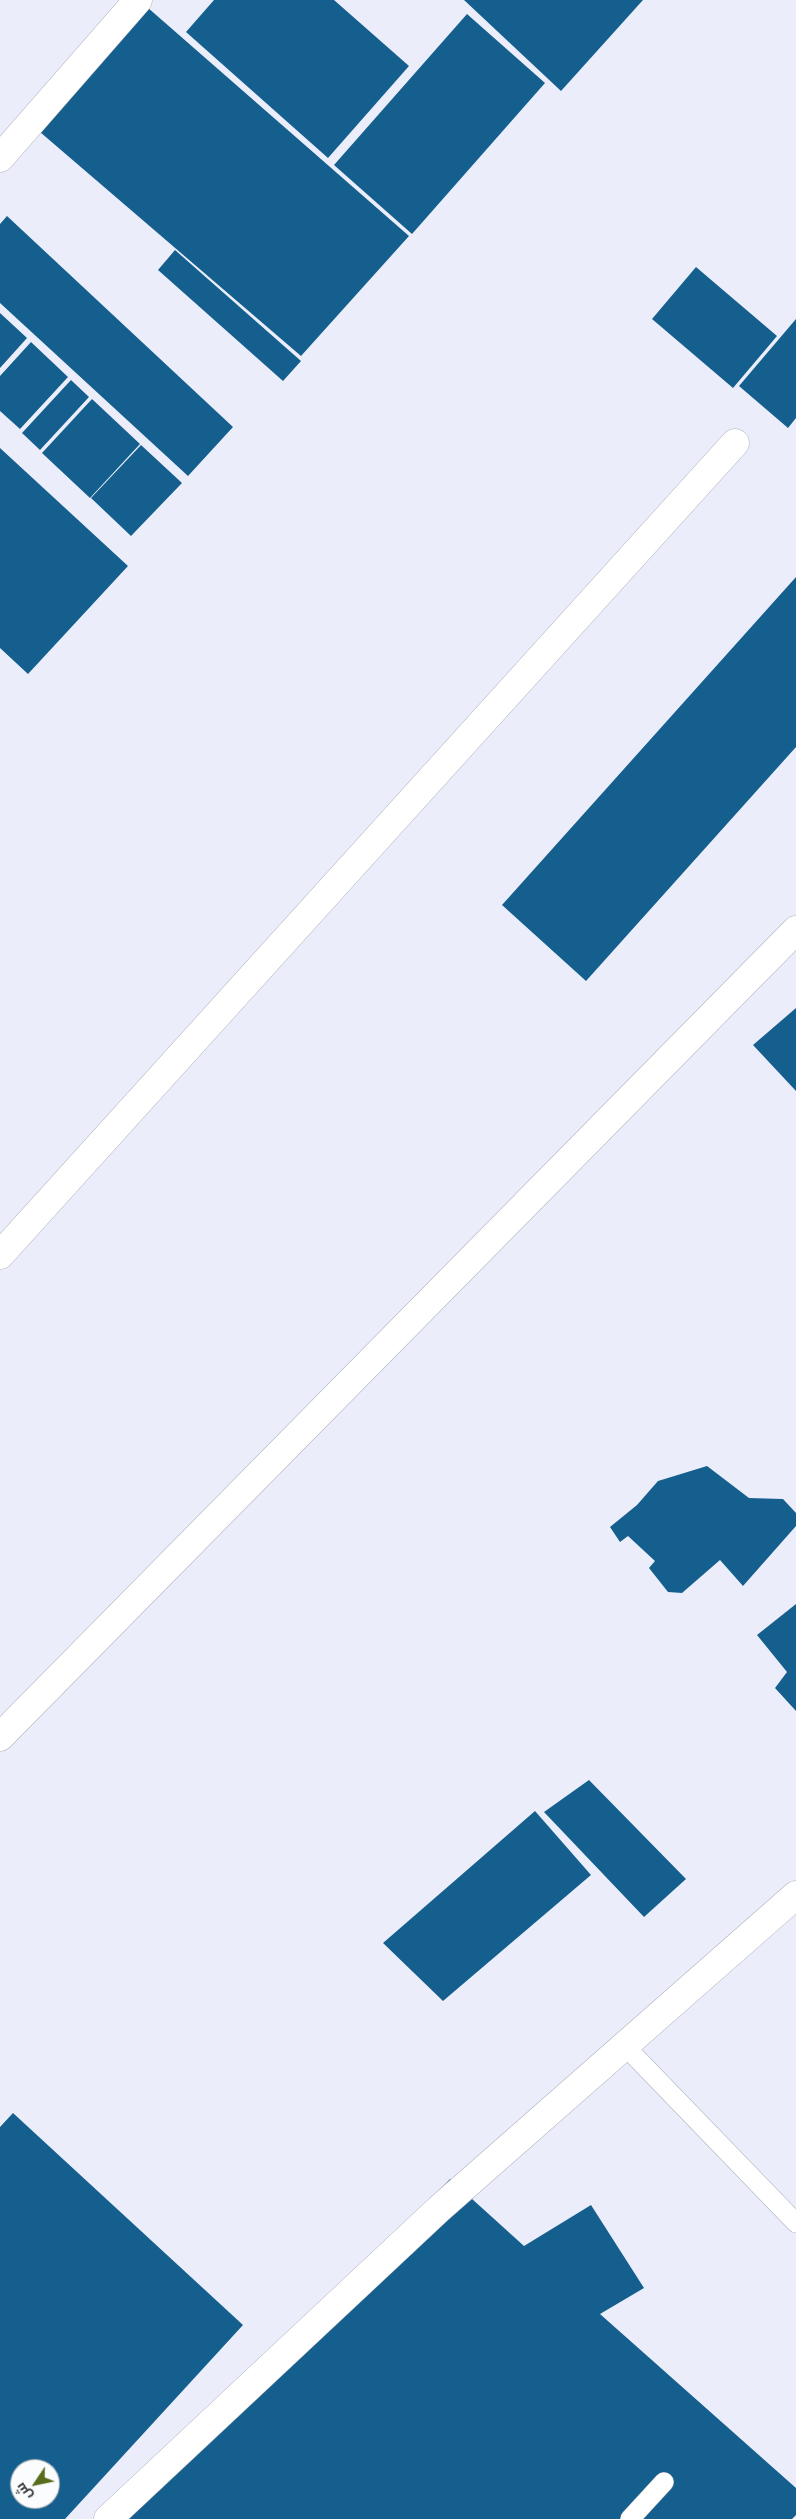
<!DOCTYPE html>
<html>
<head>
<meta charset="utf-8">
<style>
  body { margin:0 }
  #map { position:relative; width:796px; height:2519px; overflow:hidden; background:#ebeefa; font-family:Poppins,Cairo,sans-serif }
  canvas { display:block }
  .north { position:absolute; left:10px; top:2459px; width:50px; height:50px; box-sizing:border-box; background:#fbfcfe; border:1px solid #acaeb0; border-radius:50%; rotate:236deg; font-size:14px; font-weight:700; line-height:20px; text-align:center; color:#36383c }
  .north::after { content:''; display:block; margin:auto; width:18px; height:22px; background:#586c1b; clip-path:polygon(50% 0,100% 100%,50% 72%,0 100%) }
</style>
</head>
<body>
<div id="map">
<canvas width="796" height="2519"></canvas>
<div class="north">ش</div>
</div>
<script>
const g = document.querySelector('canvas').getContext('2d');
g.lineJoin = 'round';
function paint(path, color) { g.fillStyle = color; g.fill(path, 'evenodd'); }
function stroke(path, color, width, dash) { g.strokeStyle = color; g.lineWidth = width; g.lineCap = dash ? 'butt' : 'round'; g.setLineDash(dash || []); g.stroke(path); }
paint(new Path2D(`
  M214,0h120l75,66 -81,92 -142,-126z
  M464,0h179l-82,91z
  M147,7l262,229 -108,120 -261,-224z
  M467,14l78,69 -133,151 -78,-69z
  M7,216l226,211 -45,49 -188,-173v-79z
  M175,250l126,111 -18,20 -125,-111z
  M696,267l81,69 -44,52 -81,-69z
  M0,313l27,25 -27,30z
  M796,319v99l-8,10 -49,-42z
  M31,342l37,35 -48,52 -20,-18v-35z
  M71,380l18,17 -49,53 -18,-17z
  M92,399l48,45 -50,54 -48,-45z
  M141,445l41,38 -51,53 -40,-38z
  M0,448l128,118 -100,108 -28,-26z
  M796,577v170l-210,234 -84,-76z
  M796,1008v83l-43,-46z
  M707,1466l42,32 34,1 13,14v13l-53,60 -23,-26 -38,33 -14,-1 -19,-24 6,-7 -27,-25 -8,6 -10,-15 27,-22 21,-24z
  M796,1604v107l-21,-23 12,-16 -30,-37z
  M589,1780l97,99 -42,38 -100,-105z
  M535,1811l56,64 -148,126 -60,-58z
  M13,2113l230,212 -178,194h-65v-392zM20,2469h30v30h-30z
  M450,2179l74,67 67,-41 53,83 -44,26 196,174v27l-4,4h-665z`), '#155f8e');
const lane = new Path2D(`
  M625,2046l171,177
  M630,2519l34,-37`);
const street = new Path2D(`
  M0,158l138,-158
  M0,1255l735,-812
  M0,1737l796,-807
  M108,2519l332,-311 356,-313`);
stroke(lane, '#aeb1bd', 20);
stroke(street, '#aeb1bd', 29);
stroke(lane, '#fff', 19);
stroke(street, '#fff', 28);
</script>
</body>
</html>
